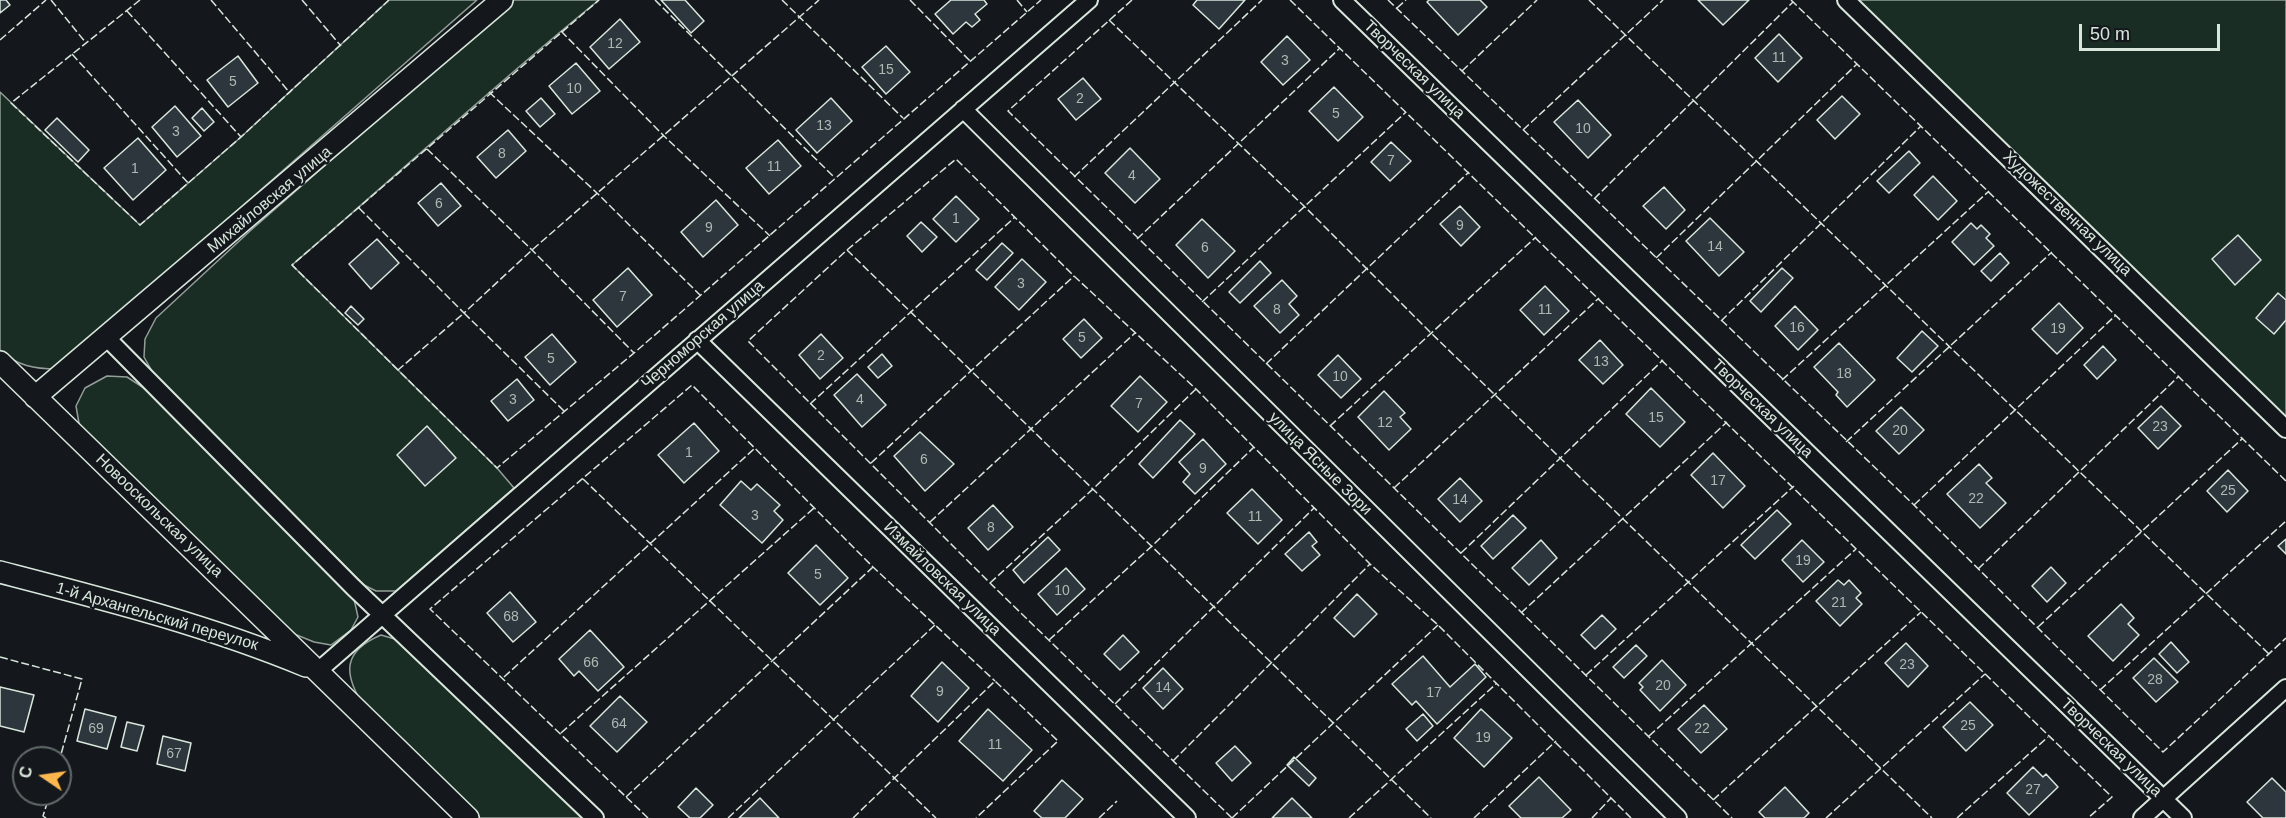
<!DOCTYPE html>
<html>
<head>
<meta charset="utf-8">
<style>
  body { margin:0 }
  #map { position:relative; width:2286px; height:818px; overflow:hidden; background:#14181c; font-family:Helvetica,sans-serif }
  canvas { display:block }
  .north { position:absolute; left:12px; top:746px; width:60px; height:60px; box-sizing:border-box; background:#14181c; border:2px solid #626a69; border-radius:50%; rotate:283deg; font-size:16px; font-weight:700; line-height:24px; text-align:center; color:#d8e6dc }
  .north::after { content:''; display:block; margin:auto; width:21px; height:27px; background:#ffb74d; clip-path:polygon(50% 0,100% 100%,50% 72%,0 100%) }
  .scale { position:absolute; left:2079px; top:24px; width:141px; height:27px; box-sizing:border-box; border:3px solid #d8e6dc; border-top:0; padding-left:8px; font-size:18px; line-height:21px; white-space:nowrap; color:#d8e6dc; -webkit-text-stroke:4px #14181c; paint-order:stroke }
</style>
</head>
<body>
<div id="map">
<canvas width="2286" height="818"></canvas>
<div class="north">С</div>
<div class="scale">50 m</div>
</div>
<script>
const g = document.querySelector('canvas').getContext('2d');
g.lineJoin = 'round';
function paint(path, color) { g.fillStyle = color; g.fill(path, 'evenodd'); }
function stroke(path, color, width, dash) { g.strokeStyle = color; g.lineWidth = width; g.lineCap = dash ? 'butt' : 'round'; g.setLineDash(dash || []); g.stroke(path); }
function label(font, color, halo, rows, align = 'center') {
  g.font = font + ' Helvetica,sans-serif'; g.lineWidth = 4.5; g.setLineDash([]); g.textBaseline = 'middle'; g.strokeStyle = halo; g.fillStyle = color; for (const [text, x, y, turn = 0] of rows) {
    g.save(); g.translate(x, y); g.rotate((+turn || 0) * Math.PI / 180); g.textAlign = isNaN(turn) ? turn : align; if (halo) g.strokeText(text, 0, 0); g.fillText(text, 0, 0); g.restore();
  }
}
const green = new Path2D(`
  M389,0h88l-420,369c-22,0 -40,-3 -57,-19v-258l140,133 101,-88z
  M514,0h85c-105,85 -204,177 -307,265l205,203 17,20 -118,103h-20l-12,-6 -211,-212 -9,-16 1,-18 11,-21 94,-87z
  M1856,0h430v424z
  M107,376l20,1 20,13 207,209 4,18 -7,13 -20,15 -17,-3 -27,-11 -207,-202 -4,-23 9,-18z
  M381,635l24,7 179,176h-104l-117,-113c-20,-32 -20,-54 18,-70z`);
paint(green, '#1a2d24');
stroke(green, '#939e99', 1.5);
const building = new Path2D(`
  M0,0h6l4,5 -10,8z
  M661,0h24l19,21 -13,12z
  M951,0h33l3,4 -12,10 5,6 -8,7 -6,-5 -13,12 -18,-20z
  M1197,0h48l-26,29 -26,-24z
  M1429,0h51l7,7 -29,28 -31,-33z
  M1698,0h51l-26,25z
  M620,19l20,23 -31,27 -19,-22z
  M1779,34l23,24 -24,24 -23,-24z
  M1287,36l23,24 -27,25 -22,-23z
  M886,46l24,26 -24,22 -24,-27z
  M238,56l20,27 -30,24 -21,-27z
  M576,63l24,28 -28,23 -23,-28z
  M1083,78l18,21 -25,21 -18,-21z
  M1334,87l29,30 -25,24 -29,-30z
  M1842,96l18,18 -25,25 -18,-19z
  M541,98l14,16 -15,13 -14,-16z
  M831,98l21,23 -35,32 -21,-23z
  M1578,100l33,35 -23,23 -34,-36z
  M175,106l26,30 -24,21 -25,-30z
  M202,108l12,14 -10,9 -12,-13z
  M57,118l32,32 -11,12 -33,-32z
  M508,130l18,21 -30,27 -19,-21z
  M138,138l28,32 -33,30 -29,-32z
  M778,140l23,26 -32,28 -23,-26z
  M1391,142l20,19 -21,20 -19,-19z
  M1130,148l30,31 -25,24 -30,-30z
  M1909,151l11,12 -31,30 -12,-12z
  M1933,176l24,25 -19,19 -24,-25z
  M441,183l20,23 -23,20 -20,-23z
  M1664,187l21,23 -19,19 -23,-23z
  M956,196l23,23 -23,23 -23,-23z
  M716,200l22,25 -35,32 -22,-25z
  M1460,206l20,21 -19,19 -21,-22z
  M1710,218l34,34 -25,24 -33,-35z
  M1202,219l33,32 -27,27 -32,-33z
  M921,222l16,15 -15,15 -15,-16z
  M1971,223l6,6 4,-4 9,9 -4,4 8,8 -20,19 -22,-23z
  M2238,235l23,25 -26,25 -23,-26z
  M377,239l22,24 -28,26 -22,-25z
  M1002,243l11,10 -26,27 -11,-10z
  M2000,253l9,10 -18,18 -10,-10z
  M1022,259l24,23 -27,28 -24,-23z
  M1260,261l11,12 -31,30 -11,-11z
  M628,268l24,27 -35,32 -24,-27z
  M1782,268l11,10 -32,34 -11,-11z
  M1282,280l15,16 -8,8 10,11 -19,18 -26,-27z
  M1545,286l24,25 -25,24 -24,-25z
  M2278,293l8,7v20l-12,14 -18,-16z
  M2059,303l24,25 -26,26 -25,-25z
  M351,306l13,13 -6,6 -13,-12z
  M1795,306l23,24 -20,20 -23,-24z
  M1084,319l18,19 -21,20 -18,-19z
  M1922,331l16,15 -26,26 -15,-14z
  M552,334l24,28 -26,23 -25,-28z
  M821,334l22,24 -23,21 -21,-24z
  M1600,340l23,25 -20,19 -24,-24z
  M1839,343l36,37 -28,27 -11,-12 2,-3 -24,-25z
  M2103,346l13,14 -19,19 -13,-14z
  M882,354l10,12 -14,12 -10,-11z
  M1338,355l23,24 -20,19 -23,-23z
  M857,374l29,31 -24,22 -28,-32z
  M1140,376l27,26 -29,30 -27,-26z
  M517,379l17,21 -26,21 -17,-20z
  M1651,388l34,34 -25,25 -34,-33z
  M1384,391l21,22 -5,4 11,12 -22,21 -31,-33z
  M2161,406l20,20 -23,23 -20,-21z
  M1901,407l23,23 -25,24 -23,-23z
  M1180,420l15,14 -42,44 -14,-14z
  M694,423l25,28 -35,32 -26,-28z
  M427,426l29,32 -31,28 -28,-31z
  M920,432l34,32 -29,27 -31,-35z
  M1203,439l23,25 -31,30 -12,-12 7,-8 -11,-12z
  M1713,453l32,33 -22,22 -32,-33z
  M1979,464l13,14 -6,5 20,20 -26,25 -33,-34z
  M2228,470l20,21 -21,21 -20,-21z
  M1460,478l22,23 -22,21 -22,-23z
  M741,481l10,9 6,-6 23,21 -6,6 9,9 -21,23 -42,-38z
  M1252,489l30,31 -24,24 -31,-31z
  M993,505l20,22 -25,23 -20,-22z
  M1777,510l14,14 -36,35 -14,-14z
  M1513,515l13,13 -33,31 -12,-13z
  M1309,532l8,10 -5,4 8,9 -18,16 -17,-17z
  M1048,537l12,13 -36,33 -11,-13z
  M2286,539v15l-8,-8z
  M1541,540l16,18 -28,27 -17,-17z
  M1802,540l22,22 -21,20 -21,-22z
  M816,545l32,33 -28,27 -32,-32z
  M2051,567l15,16 -19,19 -15,-16z
  M1066,568l19,21 -28,26 -19,-21z
  M1838,580l6,5 5,-5 12,13 -5,5 6,6 -22,22 -24,-25z
  M510,592l26,30 -23,20 -26,-29z
  M1357,594l20,20 -23,23 -20,-19z
  M2121,604l13,14 -6,6 11,11 -26,26 -25,-25z
  M1602,615l14,14 -21,20 -14,-14z
  M590,630l34,37 -26,24 -19,-20 -5,5 -15,-17z
  M1123,635l16,17 -19,18 -16,-16z
  M2171,642l18,20 -12,11 -18,-19z
  M1906,643l22,23 -20,21 -23,-24z
  M1636,645l11,11 -23,22 -11,-11z
  M1423,656l27,31 25,-23 11,13 -49,47 -21,-23 -4,4 -20,-21z
  M2154,658l24,24 -22,20 -23,-24z
  M1662,660l24,25 -26,26 -20,-21 3,-3 -4,-4z
  M942,662l27,26 -31,34 -27,-26z
  M1163,668l20,21 -20,20 -20,-21z
  M0,687l34,8 -10,37 -24,-6z
  M620,696l27,26 -30,30 -27,-26z
  M1970,702l23,23 -27,26 -23,-24z
  M1704,705l23,24 -26,24 -23,-24z
  M85,709l31,8 -9,32 -30,-8z
  M988,709l44,41 -29,31 -44,-40z
  M1481,709l31,29 -28,29 -30,-29z
  M1423,714l10,12 -16,15 -11,-12z
  M127,722l17,4 -7,25 -16,-4z
  M163,736l28,7 -6,28 -28,-7z
  M1235,746l16,17 -19,18 -16,-18z
  M1294,757l22,21 -7,8 -22,-21z
  M2033,767l10,10 3,-3 12,13 -29,28 -22,-22z
  M1539,777l32,33 -9,8h-41l-12,-12z
  M2272,778l14,14v26h-23l-16,-16z
  M1062,780l21,19 -18,19h-23l-8,-7z
  M1785,787l24,26 -5,5h-39l-6,-6z
  M696,788l17,17 -13,13h-10l-12,-11z
  M760,798l19,20h-40z
  M1292,798l20,20h-40z`);
paint(building, '#2c363c');
stroke(building, '#d8e6dc', 1.5);
const minor = new Path2D(`
  M1342,0l841,818
  M1846,0l440,429
  M963,109l715,709
  M106,337l247,250 242,231
  M697,340l490,478
  M318,671l771,-671
  M2142,818l144,-130`);
const tertiary = new Path2D(`
  M0,362l468,456
  M35,397l467,-397
  M0,572c104,27 207,53 306,94`);
stroke(minor, '#d8e6dc', 20);
stroke(tertiary, '#d8e6dc', 24);
stroke(minor, '#14181c', 16);
stroke(tertiary, '#14181c', 21);
stroke(new Path2D(`
  M51,0l35,43
  M140,0l-129,103 129,122 101,-88 148,-137
  M211,0l79,93
  M302,0l39,46
  M655,0l180,178
  M782,0l121,118
  M910,0l61,62
  M1017,0l10,12
  M1132,0l-124,111 724,707
  M1290,0l822,797 -24,21
  M1388,0l526,505 249,247 123,-114
  M1589,0l680,654
  M1791,0l495,481
  M1397,8l9,-8
  M127,11l114,126
  M1109,20l196,187 125,125 502,486
  M561,31l103,105 106,100
  M0,40l46,-40
  M72,54l117,130
  M1462,71l75,-71
  M489,92l109,102 102,101
  M1523,130l140,-130
  M427,149l105,101 102,103
  M1074,177l188,-177
  M1594,199l199,-197
  M359,208l105,105 68,-63 287,-250
  M1137,239l203,-191
  M847,250l584,568
  M1656,258l201,-194
  M1202,302l204,-190
  M1721,321l200,-195
  M1266,364l203,-192
  M398,370l-106,-105 307,-265
  M1782,380l207,-189
  M810,404l205,-187
  M564,411l-100,-98 -66,57 99,98 137,-115 407,-353
  M1330,426l206,-189
  M1846,442l206,-190
  M871,463l203,-187
  M583,479l353,339
  M1394,488l205,-190
  M1914,505l202,-190
  M930,522l205,-189
  M1461,553l202,-193
  M1978,569l200,-192
  M990,583l104,-95 102,-99
  M1521,613l206,-191
  M2038,627l205,-189
  M1049,640l104,-95 101,-98
  M0,657l82,22 -22,79
  M1586,675l208,-189
  M504,677l251,-229
  M2100,690l186,-169
  M1115,704l199,-196
  M561,733l253,-225
  M1649,736l207,-187
  M1173,761l197,-197
  M626,797l247,-230
  M1713,800l208,-188
  M46,818l-3,-2 7,-22
  M648,818l-218,-209 262,-224 181,182 122,114
  M728,818l208,-194
  M853,818l142,-137 63,60 -82,77
  M1099,818l18,-17
  M1232,818l-242,-235 -242,-242 99,-91 109,-91 118,117 122,113 174,175 68,61 193,193
  M1232,818l206,-193
  M1349,818l148,-135
  M1474,818l82,-77
  M1592,818l19,-20
  M1826,818l159,-144
  M1957,818l91,-81`), '#d8e6dc', 1.5, [8, 3]);
label('14px', '#adbab4', null, [
  ["12",615,44],
  ["11",1779,58],
  ["3",1285,61],
  ["15",886,70],
  ["5",233,82],
  ["10",574,89],
  ["2",1080,99],
  ["5",1336,114],
  ["13",824,126],
  ["10",1583,129],
  ["3",176,132],
  ["8",502,154],
  ["7",1391,161],
  ["11",774,167],
  ["1",135,169],
  ["4",1132,176],
  ["6",439,204],
  ["1",956,219],
  ["9",1460,226],
  ["9",709,228],
  ["14",1715,247],
  ["6",1205,248],
  ["3",1021,284],
  ["7",623,297],
  ["8",1277,310],
  ["11",1545,310],
  ["16",1797,328],
  ["19",2058,329],
  ["5",1082,338],
  ["2",821,356],
  ["5",551,359],
  ["13",1601,362],
  ["18",1844,374],
  ["10",1340,377],
  ["3",513,400],
  ["4",860,400],
  ["7",1139,404],
  ["15",1656,418],
  ["12",1385,423],
  ["23",2160,427],
  ["20",1900,431],
  ["1",689,453],
  ["6",924,460],
  ["9",1203,469],
  ["17",1718,481],
  ["25",2228,491],
  ["22",1976,499],
  ["14",1460,500],
  ["3",755,516],
  ["11",1255,517],
  ["8",991,528],
  ["19",1803,561],
  ["5",818,575],
  ["10",1062,591],
  ["21",1839,603],
  ["68",511,617],
  ["66",591,663],
  ["23",1907,665],
  ["28",2155,680],
  ["20",1663,686],
  ["14",1163,688],
  ["9",940,692],
  ["17",1434,693],
  ["64",619,724],
  ["25",1968,726],
  ["69",96,729],
  ["22",1702,729],
  ["19",1483,738],
  ["11",995,745],
  ["67",174,754],
  ["27",2033,790]
]);
label('16px', '#d8e6dc', '#14181c', [
  ["Творческая улица",1414,70,44],
  ["Михайловская улица",270,200,-40],
  ["Художественная улица",2067,214,44],
  ["Черноморская улица",703,335,-41],
  ["Творческая улица",1762,409,44],
  ["улица Ясные Зори",1320,464,45],
  ["Новооскольская улица",159,516,44],
  ["Измайловская улица",942,579,44],
  ["1-й Архангельский переулок",157,617,16],
  ["Творческая улица",2111,748,44]
]);
</script>
</body>
</html>
